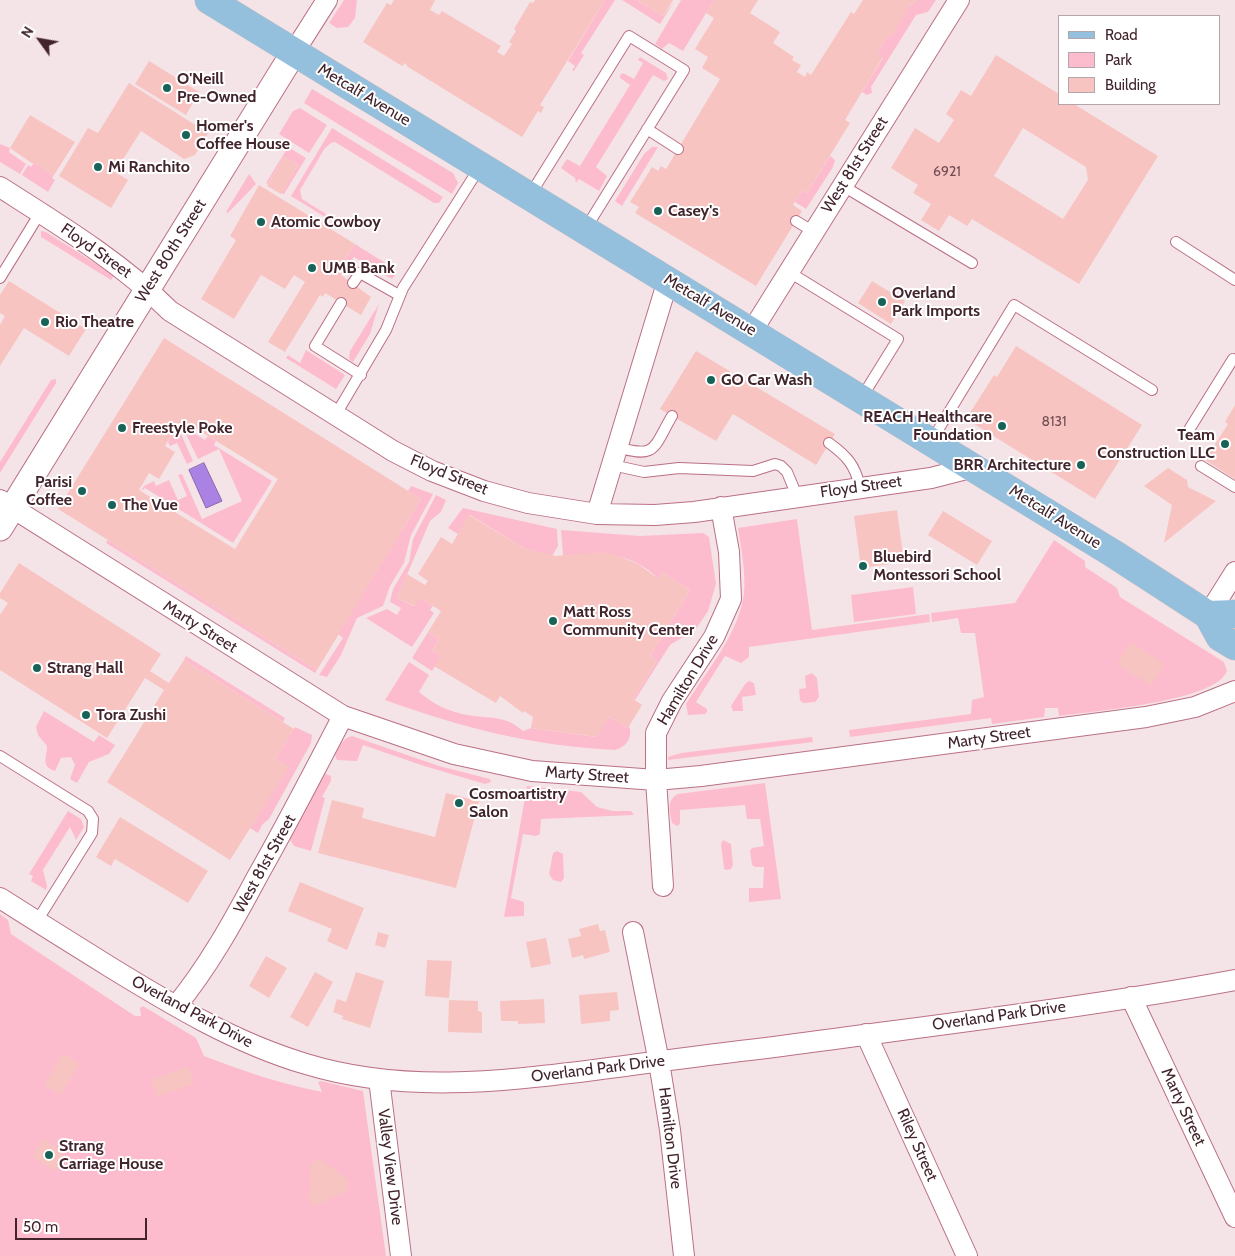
<!DOCTYPE html>
<html>
<head>
<meta charset="utf-8">
<style>
  body { margin:0 }
  #map { position:relative; width:1235px; height:1256px; overflow:hidden; background:#f5e4e7; font-family:Cabin,sans-serif }
  canvas { display:block }
  .legend { position:absolute; left:1058px; top:15px; width:162px; height:90px; box-sizing:border-box; background:#fff; border:1px solid #b3a7ab; margin:0; padding:6px 9px; list-style:none; font-size:15px; color:#42242c }
  .legend li { display:flex; align-items:center; gap:10px; height:25px }
  .legend b { width:25px; border:1px solid #b3a7ab }
  .north { position:absolute; left:15px; top:15px; width:50px; height:50px; -webkit-text-stroke:4px #fff; paint-order:stroke; rotate:302deg; font-size:14px; font-weight:700; line-height:20px; text-align:center; color:#42242c }
  .north::after { content:''; display:block; margin:auto; width:18px; height:22px; background:#42242c; clip-path:polygon(50% 0,100% 100%,50% 72%,0 100%) }
  .scale { position:absolute; left:15px; top:1218px; width:132px; height:22px; box-sizing:border-box; border:2px solid #42242c; border-top:0; padding-left:6px; font-size:15px; line-height:18px; white-space:nowrap; color:#42242c; -webkit-text-stroke:4px #fff; paint-order:stroke }
</style>
</head>
<body>
<div id="map">
<canvas width="1235" height="1256"></canvas>
<ul class="legend">
<li><b style="height:6px;background:#94bfdd"></b>Road</li>
<li><b style="height:14px;background:#fdbccd"></b>Park</li>
<li><b style="height:14px;background:#f7c4c2"></b>Building</li>
</ul>
<div class="north">N</div>
<div class="scale">50 m</div>
</div>
<script>
const g = document.querySelector('canvas').getContext('2d');
g.lineJoin = 'round';
function paint(path, color) { g.fillStyle = color; g.fill(path, 'evenodd'); }
function stroke(path, color, width, dash) { g.strokeStyle = color; g.lineWidth = width; g.lineCap = dash ? 'butt' : 'round'; g.setLineDash(dash || []); g.stroke(path); }
function label(font, color, halo, rows, align = 'center') {
  g.font = font + ' Cabin,sans-serif'; g.lineWidth = 4; g.setLineDash([]); g.textBaseline = 'middle'; g.strokeStyle = halo; g.fillStyle = color; for (const [text, x, y, turn = 0] of rows) {
    g.save(); g.translate(x, y); g.rotate((+turn || 0) * Math.PI / 180); g.textAlign = isNaN(turn) ? turn : align; if (halo) g.strokeText(text, 0, 0); g.fillText(text, 0, 0); g.restore();
  }
}
paint(new Path2D(`
  M344,0h13l-2,18 -7,9 -11,1 -8,-5z
  M605,0h10l-34,53 3,2 -10,16 -2,-1 3,-4 -7,-5z
  M622,0h15l26,16 12,-16 -15,24z
  M681,0h33l-31,51 -14,-8 -7,6 -7,-5z
  M916,0h20l-8,12 -12,3 -45,72 1,6 -5,2 -5,-3 21,-34 -6,-4 10,-17 2,1 21,-34 2,1z
  M640,57l26,16 2,6 -4,2 -11,-6 -57,92 11,9 -8,15 -20,-12 -3,4 -1,-5 -14,-10 6,-9 13,7 50,-81 -10,-7v-3l3,-2 11,6 9,-16 -5,-3z
  M312,89l141,84 5,10 -6,11 -148,-91z
  M300,108l27,17 -18,28 -30,-19 14,-23z
  M332,128l111,69 -4,6h-5l-99,-61 -4,1 -6,5 -25,42 2,9 24,15 -1,3 -34,-21z
  M0,144l10,4 -1,4 17,12 -6,10 -20,-12z
  M288,147l18,11 -22,36 -3,-1 17,-28 -14,-8 -16,27 -2,-1z
  M652,147h6l-36,59 -7,-5 29,-47z
  M830,156l5,4 -2,7 -27,42 -11,-7 7,-12 5,3z
  M34,163l20,12 -2,3 3,2 -7,12 -26,-17 6,-10 3,2z
  M249,174l7,10 -28,29 -2,-1z
  M41,231l5,1 63,40 5,4 -3,4 -70,-43z
  M355,244l38,24 -1,3 4,3 -4,5 -38,-22 -9,13 -5,-3z
  M379,304l-9,30 -17,28 -4,-3 1,-8z
  M306,350l39,25 -9,14 -50,-31 2,-3 12,8z
  M56,379v4l-56,90v-11l51,-82z
  M182,420l10,6 -3,4 16,10 3,-4 8,5 -2,4 58,36 -39,62 -88,-55 -4,3 3,-5 10,-5 2,5 13,-6 9,20 9,-4 -9,-21 4,-1 20,45 40,-18 -23,-52 -21,10 -16,-33 -3,-2z
  M175,431l6,3 12,27 -6,3 -10,-21 -7,3 -2,-4z
  M411,486l22,8 -22,41 -7,28 -14,23 -7,20 -26,12 -16,37 -14,22 -8,-2 24,-37 -5,-4 83,-135 -13,-8z
  M436,495l10,5 -5,12 -11,9 -33,77 17,8 6,-8 13,8 -3,4 4,3 -22,34 -46,-29 21,-9 10,6 4,-7 -11,-6 3,-13 16,-27 4,-23z
  M463,508l94,21 1,17 -6,10 -25,-6 -57,-35 -12,19 -10,-6z
  M797,519l15,111 117,-16 1,8 -181,25v10l-8,6 -16,-7 -29,46 11,7v3l-2,2 -17,1 -2,-11c21,-34 53,-70 58,-111 2,-21 -3,-44 -6,-65z
  M561,530l79,6 63,-3 6,4 7,47 -8,27 -12,18 -26,16 -35,55 -2,-1 24,-38 -7,-5 40,-66 -27,-17 -4,6c-28,-27 -60,-28 -96,-23z
  M108,540l209,130 -2,3 -209,-130z
  M1054,540l31,21v6l32,21 3,9 104,65 3,9c-11,31 -136,40 -168,45l-1,-8h-13l-1,9 -52,7 -1,-6 -141,19 -1,-7 122,-16 1,-14 12,-3 -9,-64h-14l-3,-15 -26,4 -1,-9 84,-10z
  M913,587l3,27 -62,8 -3,-27z
  M428,632l11,7 -7,12 9,5 -9,15 -20,-13z
  M186,656l99,62 -2,4 -99,-62z
  M409,662l20,13 -10,17c14,12 30,20 49,23 22,4 38,0 55,16l8,-3 65,9 13,-20 19,11 1,-2c4,11 -2,21 -14,24 -83,-4 -152,-22 -230,-50z
  M812,673l5,5 2,19 -4,5 -12,1 -3,-3 -1,-11 7,-1 -1,-12z
  M749,681l5,2 2,12 -14,2 1,14h-10l-2,-5 14,-22z
  M44,711l50,31 5,-7 16,10 -6,9 -20,8 -12,21 -7,-4 5,-14 -4,-8 -10,1 -6,13c-15,-5 -8,-13 -8,-25l-9,-11 -2,-8z
  M295,727l17,8 -1,8 -42,76 -7,6 -4,8 -8,-5 38,-61 -13,-8z
  M352,736l87,30 51,13 1,3 -6,2 -64,-19 -58,-20 -6,16 -20,-1 -2,-5c4,-9 7,-16 17,-19z
  M812,737l1,5 -145,18v-3l13,-4z
  M326,774l5,2v5l-9,16 3,1 -14,53 -17,-5 -5,-8 34,-63z
  M765,783l16,116 -32,3v-14h14l1,-21h-9l-3,-2 -2,-14 2,-3 12,-2 -4,-27h-13l-2,-14 -65,5v14l-3,2 -5,-3c-2,-12 -6,-23 6,-29z
  M527,786l54,6 16,15 16,4h18l3,4 -93,4 -1,15 -4,2 -13,-2 -12,64 13,4v14l-20,1z
  M68,811l13,8 3,8 -8,13 -6,-13 -27,43 4,16 -1,4 -15,-9 2,-5 -4,-2z
  M723,840l8,4 2,21 -2,4 -4,1 -3,-1 -3,-25z
  M557,851l6,3 1,24 -3,4 -8,-2 -4,-6 4,-21z
  M0,914l8,6 3,14 124,82h6l-1,-8 3,-2 53,32 8,18c39,15 77,28 118,36l-4,-10 3,-1 42,10 23,165h-386z`), '#fdbccd');
const water = new Path2D(`
  M204,463l18,38 -16,7 -17,-38z`);
paint(water, '#aa82e3');
stroke(water, '#8b66ac', 1);
paint(new Path2D(`
  M394,0h41l-5,10 9,5 3,-4 59,35 -4,6 7,4 8,-12 -3,-2 7,-11 -2,-2 16,-27 3,1 2,-3h70l-65,105 4,2 -3,6 -3,-2 -16,26 -114,-70 -3,-4 -3,3 -39,-24 24,-39 4,2z
  M637,0h36l-10,16z
  M714,0h44l-8,13 30,19 -7,11 21,14 -2,3 9,5 -4,7 8,5 2,-5 4,3 40,-63 3,2 9,-14h53l-4,5 -2,-1 -15,28 -6,6 -2,-1 -10,17 6,3 -38,63 5,3 -43,70 -5,-3 -9,15 9,6 -46,75 -121,-73 4,-6 -9,-5 22,-35 6,4 3,-5 5,3 54,-90 -18,-11 6,-11 -13,-8 19,-31 -8,-5z
  M996,55l63,39v10h15l84,52 -79,128 -107,-65 -5,7 -18,-11 -10,16 -18,-11 10,-16 -18,-11 5,-8 -27,-17 24,-40 24,15 15,-23 -8,-6 15,-24 10,6zM1023,128l63,39 2,13 -25,39 -69,-43z
  M149,61l50,31 -13,23 -51,-31z
  M129,83l79,50 -13,22 -11,4 -43,-28 -26,41 13,8 -17,28 -52,-32 29,-48 10,5z
  M30,115l45,27 -21,33 -20,-12 -1,1 -23,-16z
  M284,157l14,8 -17,29 -14,-8z
  M259,185l96,59 -15,23 4,2 -3,6 30,22 -10,18 -36,-22 -2,4 -3,-2 -35,57 -17,-10 37,-60 -11,-7 -9,14 -24,-14 -27,44 -33,-20 35,-59 -6,-4z
  M9,281l77,48 -17,27 -45,-28 -24,38v-41l5,-9 -5,-3v-18z
  M872,281l33,20 -14,23 -33,-21z
  M164,338l257,161 -104,171 -259,-161zM182,420l96,59 -43,70 -96,-59 10,-17 10,6 16,-27 -10,-6z
  M1016,346l126,79 -47,74 -129,-80 28,-44 3,2z
  M696,351l139,83 -19,31 -83,-51 -17,27 -56,-32z
  M1235,405v74l-30,-19 23,-36 -3,-2z
  M1168,468l19,12 1,7 28,14 -52,42 8,-38 -28,-19z
  M897,510l7,52 -43,6 -7,-52z
  M943,511l49,30 -15,24 -49,-30z
  M469,515l58,35 29,6 33,-3h21l28,11 21,15 4,-6 27,17 -40,66 7,5 -24,38 9,6 -14,23 -19,-11 -12,20 -66,-9 2,-11 -9,-6 -1,2 -23,-17 -4,7 -62,-37 7,-10 -9,-5 7,-12 -11,-7 13,-21 -21,-13 -5,8 -18,-8 10,-24 18,11 3,-4 -10,-7 23,-37 11,7z
  M19,563l142,91 -11,17 19,12 15,-23 110,69 -19,30 14,8 -59,93 -123,-78 57,-92 -19,-12 -38,60 -107,-68v-55l8,-12 -8,-5v-5z
  M1130,642l35,22 -14,22 -34,-22z
  M446,793l33,8 -23,87 -138,-35 14,-53 32,8 -2,10 73,19z
  M120,817l88,54 -20,32 -73,-44 -4,7 -15,-9z
  M300,882l64,26 -17,42 -20,-9 5,-12 -44,-18z
  M598,924l2,7 5,-1 5,22 -26,7 -1,-4 -11,3 -4,-19 13,-3 -2,-7z
  M378,932l11,3 -4,13 -10,-3z
  M546,938l5,26 -20,4 -5,-26z
  M266,956l21,12 -18,30 -20,-12z
  M427,960l25,1 -3,37 -24,-2z
  M315,972l18,10 -25,45 -18,-10z
  M356,972l28,9 -14,47 -28,-9 1,-3 -10,-4 4,-13 9,3z
  M617,992l2,18 -9,1v10l-29,3 -2,-29z
  M544,999l1,24 -27,1v-3h-17l-1,-20z
  M449,1000l29,1v10l4,1v21l-34,-1z
  M63,1053l17,11 -19,31 -17,-10z
  M188,1066l6,18 -37,13 -6,-17z
  M43,1139l22,14 -10,18 -23,-14z
  M318,1158l31,22 -1,10 -34,17 -7,-8 4,-17 -2,-16z`), '#f7c4c2');
const service = new Path2D(`
  M647,129l31,20
  M843,186l129,77
  M530,195l99,-159 55,34 -98,158
  M796,221l18,11
  M1176,242l59,38
  M789,272l109,67 -36,58
  M0,278l40,-65
  M353,283l7,-10 39,22
  M341,303l-26,43 46,29
  M335,416l51,-86 17,-42 77,-121
  M1187,433l46,-74 2,1
  M932,440l82,-135 138,85
  M829,443c18,13 26,22 31,44
  M617,447c40,12 36,1 55,-31
  M612,465l32,7 35,-4 74,3 22,-7 6,2 6,6 10,24
  M1201,466l34,21
  M0,756l88,55 5,8 -1,14 -55,88`);
const minor = new Path2D(`
  M294,52l33,-52
  M0,187c58,37 121,75 170,124l223,140 39,20 52,20 44,12 69,11 58,1 39,-3 237,-34 43,-11
  M752,331l207,-331
  M0,500l343,216 111,38 78,17 124,9 45,-4 445,-59 49,-10 40,-16
  M597,514l71,-234
  M1208,615l27,-43
  M663,886l-7,-106v-47l16,-32 42,-64 17,-38 -2,-47 -8,-45
  M0,898c36,23 73,46 110,69 62,38 125,76 196,97 95,29 192,18 288,6 60,-8 120,-16 180,-23 154,-21 309,-39 461,-67
  M633,932l26,130 11,68 14,126
  M1131,997l104,220
  M176,1006c32,-39 57,-84 81,-129 30,-53 58,-107 86,-161
  M866,1034l101,222
  M379,1079l22,177`);
const tertiary = new Path2D(`
  M0,528l294,-476`);
const primary = new Path2D(`
  M209,0l905,554 94,61 12,22 15,9
  M1208,615l27,-1`);
stroke(service, '#ba7085', 12);
stroke(minor, '#ba7085', 22);
stroke(tertiary, '#ba7085', 27);
stroke(primary, '#cac2c4', 29);
stroke(service, '#fff', 10);
stroke(minor, '#fff', 20);
stroke(tertiary, '#fff', 25);
stroke(primary, '#94bfdd', 28);
for (const [x, y, r, color] of [
  [167,88,5,"#186258"],
  [186,135,5,"#186258"],
  [98,167,5,"#186258"],
  [658,211,5,"#186258"],
  [261,222,5,"#186258"],
  [312,268,5,"#186258"],
  [882,302,5,"#186258"],
  [45,322,5,"#186258"],
  [711,380,5,"#186258"],
  [1002,426,5,"#186258"],
  [122,428,5,"#186258"],
  [1225,444,5,"#186258"],
  [1081,465,5,"#186258"],
  [82,491,5,"#186258"],
  [112,505,5,"#186258"],
  [863,566,5,"#186258"],
  [553,621,5,"#186258"],
  [37,668,5,"#186258"],
  [86,715,5,"#186258"],
  [459,803,5,"#186258"],
  [49,1155,5,"#186258"]
]) { const dot = new Path2D(); dot.arc(x, y, r, 0, 2 * Math.PI); g.fillStyle = color; g.fill(dot); stroke(dot, '#fff', 2); }
label('14px', '#6f4c52', null, [
  ["6921",947,172],
  ["8131",1054,422]
]);
label('bold 16px', '#42242c', '#fff', [
  ["O'Neill",177,79],
  ["Pre-Owned",177,97],
  ["Homer's",196,126],
  ["Coffee House",196,144],
  ["Mi Ranchito",108,167],
  ["Casey's",668,211],
  ["Atomic Cowboy",271,222],
  ["UMB Bank",322,268],
  ["Overland",892,293],
  ["Park Imports",892,311],
  ["Rio Theatre",55,322],
  ["GO Car Wash",721,380],
  ["REACH Healthcare",992,417,"right"],
  ["Foundation",992,435,"right"],
  ["Freestyle Poke",132,428],
  ["Team",1215,435,"right"],
  ["Construction LLC",1215,453,"right"],
  ["BRR Architecture",1071,465,"right"],
  ["Parisi",72,482,"right"],
  ["Coffee",72,500,"right"],
  ["The Vue",122,505],
  ["Bluebird",873,557],
  ["Montessori School",873,575],
  ["Matt Ross",563,612],
  ["Community Center",563,630],
  ["Strang Hall",47,668],
  ["Tora Zushi",96,715],
  ["Cosmoartistry",469,794],
  ["Salon",469,812],
  ["Strang",59,1146],
  ["Carriage House",59,1164]
], 'left');
label('16px', '#42242c', '#fff', [
  ["Metcalf Avenue",364,95,31],
  ["West 81st Street",855,165,-58],
  ["Floyd Street",96,251,35],
  ["West 80th Street",171,251,-58],
  ["Metcalf Avenue",710,305,31],
  ["Floyd Street",449,475,22],
  ["Floyd Street",861,487,-8],
  ["Metcalf Avenue",1055,517,32],
  ["Marty Street",200,627,32],
  ["Hamilton Drive",688,680,-59],
  ["Marty Street",989,738,-8],
  ["Marty Street",587,775,4],
  ["West 81st Street",265,864,-61],
  ["Overland Park Drive",192,1012,28],
  ["Overland Park Drive",999,1016,-8],
  ["Overland Park Drive",598,1069,-7],
  ["Marty Street",1183,1107,65],
  ["Hamilton Drive",670,1138,83],
  ["Riley Street",917,1145,66],
  ["Valley View Drive",390,1167,83]
]);
</script>
</body>
</html>
